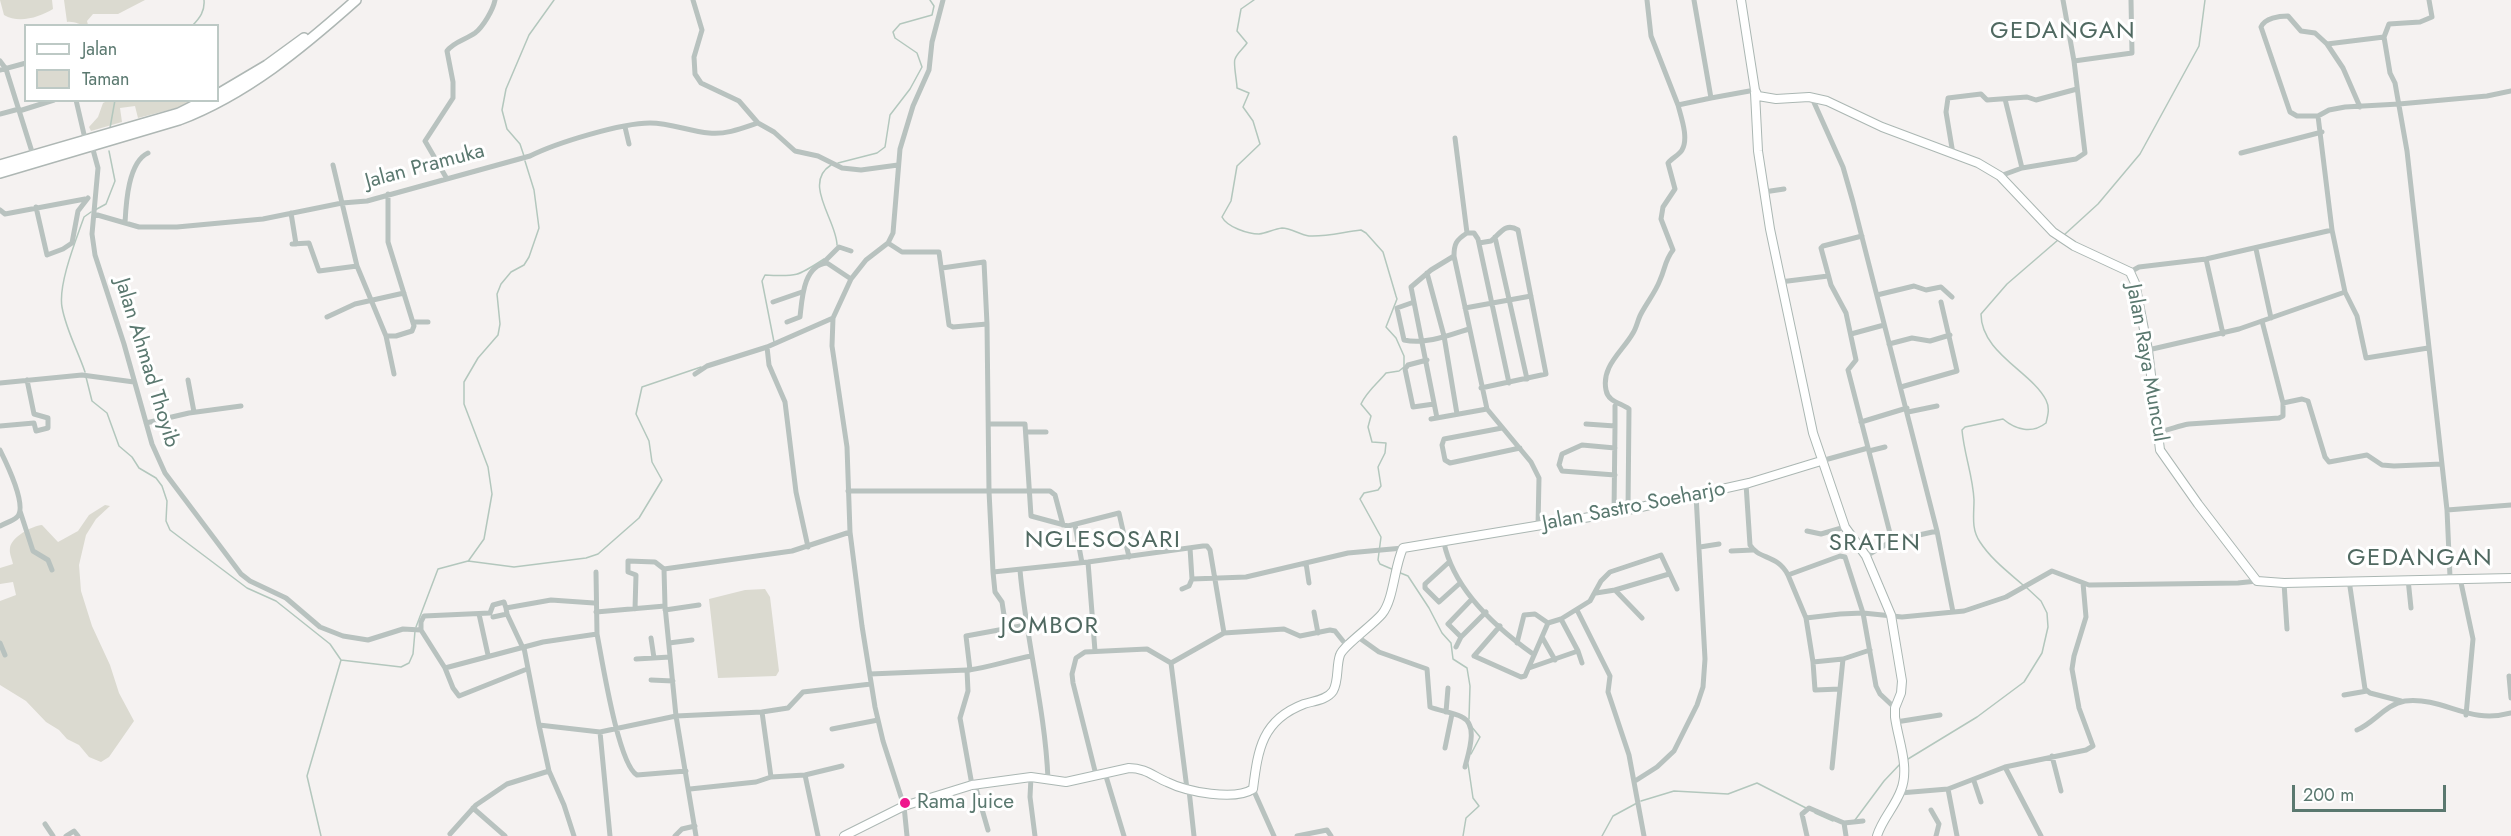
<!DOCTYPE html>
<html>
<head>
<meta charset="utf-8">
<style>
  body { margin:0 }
  #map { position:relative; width:2511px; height:836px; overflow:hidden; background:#f5f2f1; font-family:Jost,sans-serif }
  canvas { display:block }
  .legend { position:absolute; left:24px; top:24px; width:195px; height:78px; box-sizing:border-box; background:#fff; border:2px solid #bdc9c5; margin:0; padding:8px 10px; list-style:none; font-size:18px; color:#5a786f }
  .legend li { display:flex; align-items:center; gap:12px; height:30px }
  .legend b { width:30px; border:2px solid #bdc9c5 }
  .scale { position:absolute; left:2292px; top:785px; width:154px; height:27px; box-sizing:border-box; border:3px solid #5a786f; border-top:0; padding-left:8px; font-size:18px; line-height:21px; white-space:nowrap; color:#5a786f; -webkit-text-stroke:4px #fff; paint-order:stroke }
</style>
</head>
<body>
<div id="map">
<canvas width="2511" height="836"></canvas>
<ul class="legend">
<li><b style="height:8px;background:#fff"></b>Jalan</li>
<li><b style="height:16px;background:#dbdad0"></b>Taman</li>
</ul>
<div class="scale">200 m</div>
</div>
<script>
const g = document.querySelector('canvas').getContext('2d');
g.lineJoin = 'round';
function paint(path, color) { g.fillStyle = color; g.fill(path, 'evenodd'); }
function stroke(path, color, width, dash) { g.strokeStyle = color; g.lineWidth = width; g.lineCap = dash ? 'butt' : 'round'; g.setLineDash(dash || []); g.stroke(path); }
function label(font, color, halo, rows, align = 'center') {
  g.font = font + ' Jost,sans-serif'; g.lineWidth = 6; g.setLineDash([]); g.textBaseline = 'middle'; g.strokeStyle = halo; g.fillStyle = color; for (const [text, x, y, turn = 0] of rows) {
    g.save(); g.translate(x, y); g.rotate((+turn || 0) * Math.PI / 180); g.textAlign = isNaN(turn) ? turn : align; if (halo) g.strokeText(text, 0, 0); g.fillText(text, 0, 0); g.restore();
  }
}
paint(new Path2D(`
  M0,0h52l1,9c-13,8 -34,15 -49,6z
  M64,0h81l-27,14h-25l-6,7 1,4c-8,1 -12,-4 -21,-3z
  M107,101v-1l86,1 -13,6 -42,11 -3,-12 -15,2 2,14 -31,9 -2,-4 9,-10 5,-14z
  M105,505l5,1 -14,13 -10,16 -7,30 2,26 11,35 18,39 9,28 15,28 -25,36 -8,5 -12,-5 -10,-12 -12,-6 -8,-9 -13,-8 -20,-21 -26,-16v-84l16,-6 -3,-13 -13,2v-16l13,-4c-1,-5 -4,-11 -3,-16 1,-11 22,-22 32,-23l16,17 20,-11 11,-16z
  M765,589l5,8 9,74 -3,5 -58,2 -9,-79 36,-9z`), '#dbdad0');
stroke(new Path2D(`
  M1254,0l-13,9 -4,22 10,12c-4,6 -10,10 -12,16 -2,4 2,22 2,29l12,5 -6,14 10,14 7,23 -23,22 -6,35 -9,16c5,10 26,17 37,17 8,-1 15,-5 23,-6 9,0 18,7 27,8 18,1 34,-4 52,-6l5,3 17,19 13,44 1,3 -11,28 10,11 8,18v11l-5,4 -13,2c-9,11 -19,18 -25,31l10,12 -3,11 4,15 14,1 -1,10 -7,14 3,19 -3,4 -14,3 -4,6 21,38 -3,23 2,4 14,6
  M192,26c8,-8 13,-15 12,-26
  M110,128l5,-28
  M524,156l-4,-12 -13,-15 -5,-19 4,-21 23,-54 25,-35
  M838,163l39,-10 8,-6 5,-32 20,-26 12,-22 -5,-14 -22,-15 -2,-6 7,-8 32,-9 2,-9 -4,-6
  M831,165c-29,18 6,56 6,80
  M95,210l11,-6 9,-23 -6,-30
  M2064,235l34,-31 42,-50 59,-108 6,-46
  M774,342l-12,-61 3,-6c32,2 33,1 59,-16
  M85,372c-7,-21 -19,-42 -23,-65 -4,-23 14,-67 22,-90l7,-5
  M86,377l6,24 15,12 12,33 13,11 7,11 17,10 6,8 5,15 -1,20 4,9 77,58 29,13 54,43 11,16
  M469,560l15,-21 8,-45 -4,-27 -24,-63v-22l14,-24 20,-23 2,-11 -3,-30 4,-10 10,-12 13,-7 5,-8 10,-29 -5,-38 -9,-29
  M1398,572l10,4 21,32 13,25 9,10 2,16 14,9 3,18 -1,33
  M2023,585c-15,-13 -32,-26 -43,-43 -9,-13 -6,-27 -6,-42 -1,-24 -10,-46 -12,-70l3,-3 38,-8c13,11 29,15 43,4 2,-8 4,-15 0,-23 -14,-28 -65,-47 -65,-86l26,-30 51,-44
  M416,627l22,-58 30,-8 46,6 72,-9 12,-4 41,-36 23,-38 -10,-18 -3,-21 -13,-27 6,-27 59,-20
  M1471,754l9,-17 -9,-11
  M1908,759l69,-42 47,-35 18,-29 6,-26 -1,-14 -6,-12 -14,-13
  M1641,801l33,-10 54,3 29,-11 49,25
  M1815,813l18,8
  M1855,820l29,-39 17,-18
  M321,836l-14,-60 34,-116 60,7 8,-4 4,-9 2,-23
  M1463,836l3,-18 13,-12 -6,-8 -5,-34
  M1602,836l11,-20 24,-13`), '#b3c7bd', 1.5);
const secondary = new Path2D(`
  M1741,0l14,90 3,6 18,3 33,-2 18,4 55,26 96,36 22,13 53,56 21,14 56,26 5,11 13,67 12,100 38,54 59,77 27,2 227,-5
  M1755,93l3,58 12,78 43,204 32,94 21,29 25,59 11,66 -1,12 -6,15v9c3,23 15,50 6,73 -6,17 -19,29 -24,46
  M844,836l60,-30 68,-21 59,-8 35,5 63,-14c16,0 24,8 38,14 20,10 68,19 86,7 5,-40 9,-69 51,-85 9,-3 23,-4 29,-13 6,-10 3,-25 7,-36 3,-9 33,-30 42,-41 12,-15 12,-47 21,-66l211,-35 135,-30 72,-22`);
const highway = new Path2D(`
  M218,94l49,-29 37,-27
  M0,165l179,-52 26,-13
  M0,173l179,-53c68,-26 123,-72 177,-120`);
stroke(secondary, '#abb7b3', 10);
stroke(highway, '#aeb7b4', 12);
stroke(new Path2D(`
  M693,0l9,30 -8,27 1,17 6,9 38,18 19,22 16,9 21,19 23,5 24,12 19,2 37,-5
  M1647,0l4,36 27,69
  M1694,0l17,98 44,-8
  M2384,37l5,-13 31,-2 12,-5 -3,-17
  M2327,44l16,24 17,39
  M0,61l6,8 27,86
  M2074,61l58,-8 -1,-53
  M0,70l26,-7
  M1812,98l31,69 10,35 84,329 16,81
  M2005,99l17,69
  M76,100l10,43
  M19,111l35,-11
  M0,114l19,-5
  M2318,116h-21l-7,-4 -29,-85c4,-9 18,-11 27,-11l13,15 14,2 12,11 57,-7 6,36 5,10 12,68 31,277 9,82 3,67
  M625,127l4,17
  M1455,138l12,95c-11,7 -13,11 -13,23l33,153 44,53 8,16 -1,48
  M92,146l6,22 -6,66 3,21 29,89 28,100 13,29 76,101 9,7 36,17 34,29 23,9 25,4 35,-11 18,1 24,38 98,-26 54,-8 -1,-62
  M2241,153l81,-21
  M1953,154l-7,-42 2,-14 33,-4 6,6 40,-3 9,3 41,-11
  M333,165l24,101 29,70h10l16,-5 2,-5 -26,-84v-48
  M2000,176l22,-8 54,-9 9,-6 -11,-92 -11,-61
  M447,179l-22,-38 28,-43v-16l-6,-31c6,-9 18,-11 28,-18 8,-6 18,-23 20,-33
  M1764,192l20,-3
  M36,207l11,48 16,-6 9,-6 6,-32 10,-13
  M0,210l5,4 80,-15
  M291,213l5,31
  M94,214l45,13h38l86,-8 79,-16 25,-2 163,-45c26,-13 91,-33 120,-33 20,0 39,8 59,10 17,2 34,-5 49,-10
  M125,223c1,-19 3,-61 23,-70
  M1467,233h7l4,6 31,144
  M1862,236l-39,10 -2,2 10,37 15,28 10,47 -8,10 44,171 -26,15
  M1495,237l32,142
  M888,243l14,9h37l10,73 4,2 34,-3 2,167 4,81 95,-10 115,-16h4l3,4 14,83 -53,30 16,126
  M1479,243l12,-2c9,-7 14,-19 27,-11l28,144 -65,14
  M292,244l17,-1 10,28 38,-5
  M2256,249l15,69
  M2206,259l17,75
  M823,263l16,-16 12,4
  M942,268l42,-6 3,62
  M2130,272l9,-5 67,-8 126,-29
  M1427,273l17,63 13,78
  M1780,282l48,-6
  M2345,292l12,24 9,42 62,-10
  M1877,295l37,-9 12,4 15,-3 11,10
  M773,302l29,-10
  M1414,302l-17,6 7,32c21,5 46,-5 65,-11
  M1465,308l66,-12
  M327,317l28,-13 49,-11
  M2262,321l21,82 19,-4 6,2 17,56 4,5 38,-7 15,10 12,1 48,-2
  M413,322h15
  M787,322l13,-5c2,-17 3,-52 27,-54l24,16
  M1851,334l33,-9
  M386,336l8,38
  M1889,344l23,-6 18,3 20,-6
  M767,347l2,18 16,37 11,90 12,55
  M2148,350l91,-21 106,-37 -13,-62 -14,-114 11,-6 16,-3 54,-3 88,-8 24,-5
  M1427,360l-19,5 -3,4 8,38 21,-3
  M695,374l12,-8 60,-19 66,-29
  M188,380l6,32
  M0,383l82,-8 52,7
  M1901,387l56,-16 -16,-69
  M1908,412l29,-6
  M1437,418l-26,-131 20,-17 23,-14
  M1431,419l56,-10
  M1861,422l46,-14
  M146,423l43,-10 52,-7
  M989,424h36l6,92 37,10 51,-13 10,44
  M1586,424l29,2 -1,87
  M0,426l34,-3 2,8 12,-3v-10l-14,-4 -7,-34
  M1615,426v-20
  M1502,428l-58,11 -2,6 3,15 5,3 70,-15
  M1026,432h20
  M2156,432c13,-1 20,-6 33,-8l90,-6 4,-2v-13
  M0,450c6,12 28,57 17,67 -4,4 -12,6 -17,9
  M1869,451l16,-4
  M1821,461l47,-13
  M1615,475l-53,-4 -3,-6 3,-11 20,-9 33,3
  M1746,484l4,61c9,15 27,9 38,30
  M848,491h202l5,4 8,30
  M1628,510l1,-101c-8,-6 -21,-7 -23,-19 -5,-24 17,-39 27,-57 4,-6 5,-15 9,-21 6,-11 14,-21 18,-32 5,-11 5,-20 13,-30l-12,-31 2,-12 12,-18 -7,-26c4,-5 11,-8 14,-13 7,-12 -1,-33 -4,-45l33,-7
  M2447,510l64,-5
  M20,511l13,40 15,9 4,10
  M1075,525l7,38
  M1807,531l14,3 24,-7
  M1892,541l45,-10
  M1444,543c10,47 51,84 89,111
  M1700,547l19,-3
  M1731,551l22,-1
  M1088,562l7,89
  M1306,563l3,20
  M1448,563l-23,21v4l14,14 20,-18
  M1020,570c6,70 25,138 28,209
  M993,572l2,20 7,10 4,26
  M2460,578l13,61 -7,76
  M1192,579l54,-2 102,-24 55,-5
  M2408,579l3,29
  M2349,580l16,109 5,4 31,8
  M2284,583l3,46
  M1182,589l7,-3 3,-7 -2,-31
  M1615,590l54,-16
  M1596,593l19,-3 27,28
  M635,609l1,-34 -8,-3v-11l27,1 9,7
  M665,610l34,-5
  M1577,610l33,66 -2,16 21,63 15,81
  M596,612l69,-6
  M1314,612l4,21
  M479,614l9,41
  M507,614l16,34
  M493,617l14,-3 -1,-6 45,-8 43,3
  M1806,618l34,-4 23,-1 39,4 62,-6 42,-14 46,-26 37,14 149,-2 19,-2
  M1561,619l17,32 4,12
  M1500,626l-26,30 47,21 4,-1 23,-53 13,-4 29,-18 11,-20 9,-9 51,-17 16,34
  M421,630v-8l3,-6 66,-3 3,-8 11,-3 2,6
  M1224,633l60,-4 16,7 30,-6 5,1 12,15
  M597,634c5,25 21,130 40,141l49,-4
  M1358,637l21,15 48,17 3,38c10,4 22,5 32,10 17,8 6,37 3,50
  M1461,637l-13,-13 24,-25
  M1542,637l13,23
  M651,638l3,20
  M0,643l5,12
  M669,643l23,-3
  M1517,643l7,-28 11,-1 13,9
  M1456,647l5,-10 25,-25
  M524,648l15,77 61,7 76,-16 86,-4 9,65 34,-2 37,-9
  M636,659l34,-2
  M1843,659l27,-9
  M1813,662l2,28 25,-1
  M445,668l8,20 6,8 68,-27
  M1529,668l49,-17
  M969,670c21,-3 41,-10 62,-14
  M970,670l-4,-34 60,-11
  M870,674l97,-4 1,21 -8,27 12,67
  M2509,676l2,22
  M651,680l22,1
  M2344,695l23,-4
  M762,712l26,-4 15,-16 68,-8
  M1446,712l2,-24
  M1896,722l44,-7
  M539,725l10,46 15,34 10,31
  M832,729l46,-9
  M2357,730c17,-7 29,-26 48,-29 41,-4 62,24 106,12
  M600,732l10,104
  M1445,748l7,-34
  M2052,756l9,35
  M2005,767l81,-17 7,-4 -14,-38 -7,-39 2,-13 12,-39 -3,-34
  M1832,768l11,-109 -30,3 -7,-44 -18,-43 52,-19 5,1 18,56 13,73 4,8 15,14
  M1105,773l19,63
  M805,775l13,61
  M1096,775l-23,-92 -1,-9 4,-16 9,-6 62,-3 24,14
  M1031,777l-1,20 5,39
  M1635,781l22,-14 17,-16 23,-46 6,-18 2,-28 -9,-164
  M1974,781l7,21
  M975,785l13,45
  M690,789l66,-7 15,-5
  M1253,789l21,47
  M1948,789l9,47
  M1189,790l5,46
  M1900,793l48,-4 57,-22 36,69
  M473,808l32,28
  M1931,810l8,14 -3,12
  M1844,823l2,13
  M45,824l8,12
  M450,834l26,-29 31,-21 42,-13
  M66,836l8,-5 4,5
  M675,836l7,-7 13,-3
  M696,836l-20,-120 -11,-110 -1,-37 128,-18 58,-19
  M907,836l-3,-30 -21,-65 -8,-34 -13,-81 -12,-94 -3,-85 -15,-101 1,-28 18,-39 15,-19 22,-17 5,-10 7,-84 13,-43 16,-36 3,-28 11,-42
  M1297,836l30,-6 4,6
  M1807,836l-5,-22 7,-6 35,15 19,-2`), '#b8c2bf', 5);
stroke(secondary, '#fff', 8);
stroke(highway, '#fff', 9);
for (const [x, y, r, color] of [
  [905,803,6,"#ef178d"]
]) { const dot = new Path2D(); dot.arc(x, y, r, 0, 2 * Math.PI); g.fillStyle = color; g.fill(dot); stroke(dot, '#fff', 2); }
label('21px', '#5a786f', '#fff', [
  ["Jalan Pramuka",425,167,-15],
  ["Jalan Ahmad Thoyib",146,363,73],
  ["Jalan Raya Muncul",2146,363,80],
  ["Jalan Sastro Soeharjo",1634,507,-11]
]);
label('21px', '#5a786f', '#fff', [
  ["Rama Juice",917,803]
], 'left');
g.letterSpacing = '1.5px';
label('24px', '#506961', '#fff', [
  ["GEDANGAN",2063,32],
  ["NGLESOSARI",1103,541],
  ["SRATEN",1875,544],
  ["GEDANGAN",2420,559],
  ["JOMBOR",1050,627]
]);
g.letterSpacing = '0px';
</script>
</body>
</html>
